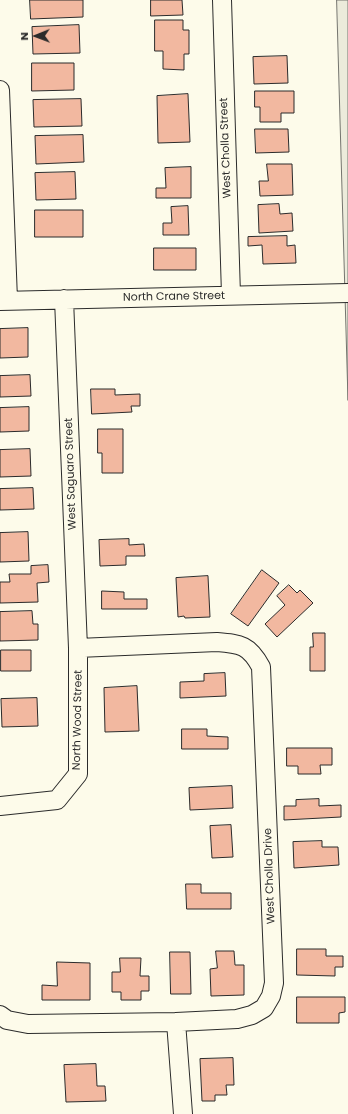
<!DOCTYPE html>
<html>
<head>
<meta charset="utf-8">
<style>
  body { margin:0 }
  #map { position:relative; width:348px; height:1114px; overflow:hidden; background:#fdfbea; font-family:Poppins,sans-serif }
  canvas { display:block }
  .north { position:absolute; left:16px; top:16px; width:40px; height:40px; -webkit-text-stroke:3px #fdfbea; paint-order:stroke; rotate:269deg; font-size:11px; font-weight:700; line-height:16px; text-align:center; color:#2b2b2b }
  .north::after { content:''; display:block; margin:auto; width:14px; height:18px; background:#2b2b2b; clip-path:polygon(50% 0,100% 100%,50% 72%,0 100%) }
</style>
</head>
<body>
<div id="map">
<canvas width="348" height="1114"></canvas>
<div class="north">N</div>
</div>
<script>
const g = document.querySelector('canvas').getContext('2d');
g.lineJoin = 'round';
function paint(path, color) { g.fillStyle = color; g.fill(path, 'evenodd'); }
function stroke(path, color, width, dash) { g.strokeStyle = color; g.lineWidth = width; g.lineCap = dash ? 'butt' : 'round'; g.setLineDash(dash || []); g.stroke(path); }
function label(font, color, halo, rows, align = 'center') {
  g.font = font + ' Poppins,sans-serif'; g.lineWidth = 3; g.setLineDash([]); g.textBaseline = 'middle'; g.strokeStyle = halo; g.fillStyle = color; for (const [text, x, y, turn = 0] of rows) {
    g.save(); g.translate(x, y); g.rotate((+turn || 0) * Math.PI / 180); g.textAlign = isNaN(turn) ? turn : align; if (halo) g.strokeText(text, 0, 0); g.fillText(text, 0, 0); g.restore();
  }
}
const green = new Path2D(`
  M337,0h11v400z`);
paint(green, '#ecebdb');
stroke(green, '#74746e', 1);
const building = new Path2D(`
  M30,0h53v17l-52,2z
  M151,0h31l1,15 -32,1z
  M155,20h28v10h6v24h-5v16l-21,-1v-18h-8z
  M79,25l1,28 -47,1 -1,-27z
  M287,56l1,27 -34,1 -1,-27z
  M32,63h42v27l-42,1z
  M255,91h39v22h-13v9h-21v-15h-5z
  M188,94l2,48 -32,1 -1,-47z
  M81,99l1,27 -48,1 -1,-27z
  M255,129h33l1,23 -33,1z
  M83,135l1,27 -48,2 -1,-28z
  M267,164h25l1,31 -33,1 -1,-15h9z
  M191,167v31h-35v-10h10l-1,-20z
  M75,172l1,27 -40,1 -1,-27z
  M279,204l1,10 12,-1 1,18 -34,2 -1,-28z
  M188,206l1,29h-26v-12h9l-1,-16z
  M35,210h48v27h-48z
  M287,236v10l8,-1 1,18 -33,1 -1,-19 -14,1v-9z
  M154,248h42v22h-42z
  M28,328v29l-28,1v-29z
  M30,375l1,21 -31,1v-21z
  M91,389h24v6l25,-1v12h-9l1,6 -40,2z
  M29,407v24l-29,1v-24z
  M98,429h25v44h-21v-20h-4z
  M30,449l1,27 -31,1v-27z
  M33,488l1,21 -34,1v-21z
  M28,532l1,29 -29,1v-29z
  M129,539v6l15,-1 1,12h-19v9l-26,1 -1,-26z
  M48,565l1,17 -12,1 1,19 -38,1v-21h10l-1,-8h22v-8z
  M262,570l17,13 -31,43 -17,-12z
  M208,576l2,41 -25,1 -1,-2 -6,1 -2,-39z
  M289,585l8,8 3,-3 13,13 -36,34 -12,-13 20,-19 -8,-9z
  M102,591l22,1v7h23v10h-45z
  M32,611l1,13h5v16l-38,1v-29z
  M313,633h12v38h-15v-24h3z
  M1,650h30v21h-30z
  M225,673l1,23 -46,2v-16l24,-1v-7z
  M137,686l2,45 -34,1 -1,-44z
  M37,698l1,28 -36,1 -1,-28z
  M182,729h25v7l21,1v12h-46z
  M287,748h45v17h-12l1,9h-23v-8h-11z
  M232,786l1,22 -43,2 -1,-22z
  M319,799v7l22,-1v12l-57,3v-14h12v-6z
  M231,825l2,32 -21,1 -2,-32z
  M322,841v6h16l1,18 -45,3 -1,-26z
  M186,884h15v9h30v16h-44z
  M297,949h29v7h17v11h-8v9l-38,-1z
  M216,951h18l1,14h9v30l-33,1 -1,-27 7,-1z
  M170,952h20l1,42h-20z
  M120,958h21l-1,18h9v15h-8v9h-20v-8h-9v-20h8z
  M57,962l33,1v37h-48v-15l15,1z
  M297,997h48v15l-6,1v10h-42z
  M233,1058l1,27h-8l1,10h-12v6h-13l-2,-42z
  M96,1064l1,22h8l1,15 -40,1 -2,-37z`);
paint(building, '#f2b8a0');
stroke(building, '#2b2b2b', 1);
const minor = new Path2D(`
  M222,0l9,295
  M0,90l8,210
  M0,301l348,-8
  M0,806l57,-6 21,-26v-126l-14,-349
  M0,1015l7,5 21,4 148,-2 61,-3 15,-4 12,-7 7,-12 3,-13 -13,-316c-12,-22 -20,-23 -44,-25l-139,6
  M176,1022l7,92`);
stroke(minor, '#2b2b2b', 20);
stroke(minor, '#fdfbea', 18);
label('11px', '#2b2b2b', '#fdfbea', [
  ["West Cholla Street",226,148,-92],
  ["North Crane Street",174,297,-1],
  ["West Saguaro Street",71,474,-92],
  ["North Wood Street",78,720,-89],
  ["West Cholla Drive",270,876,-92]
]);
</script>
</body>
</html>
